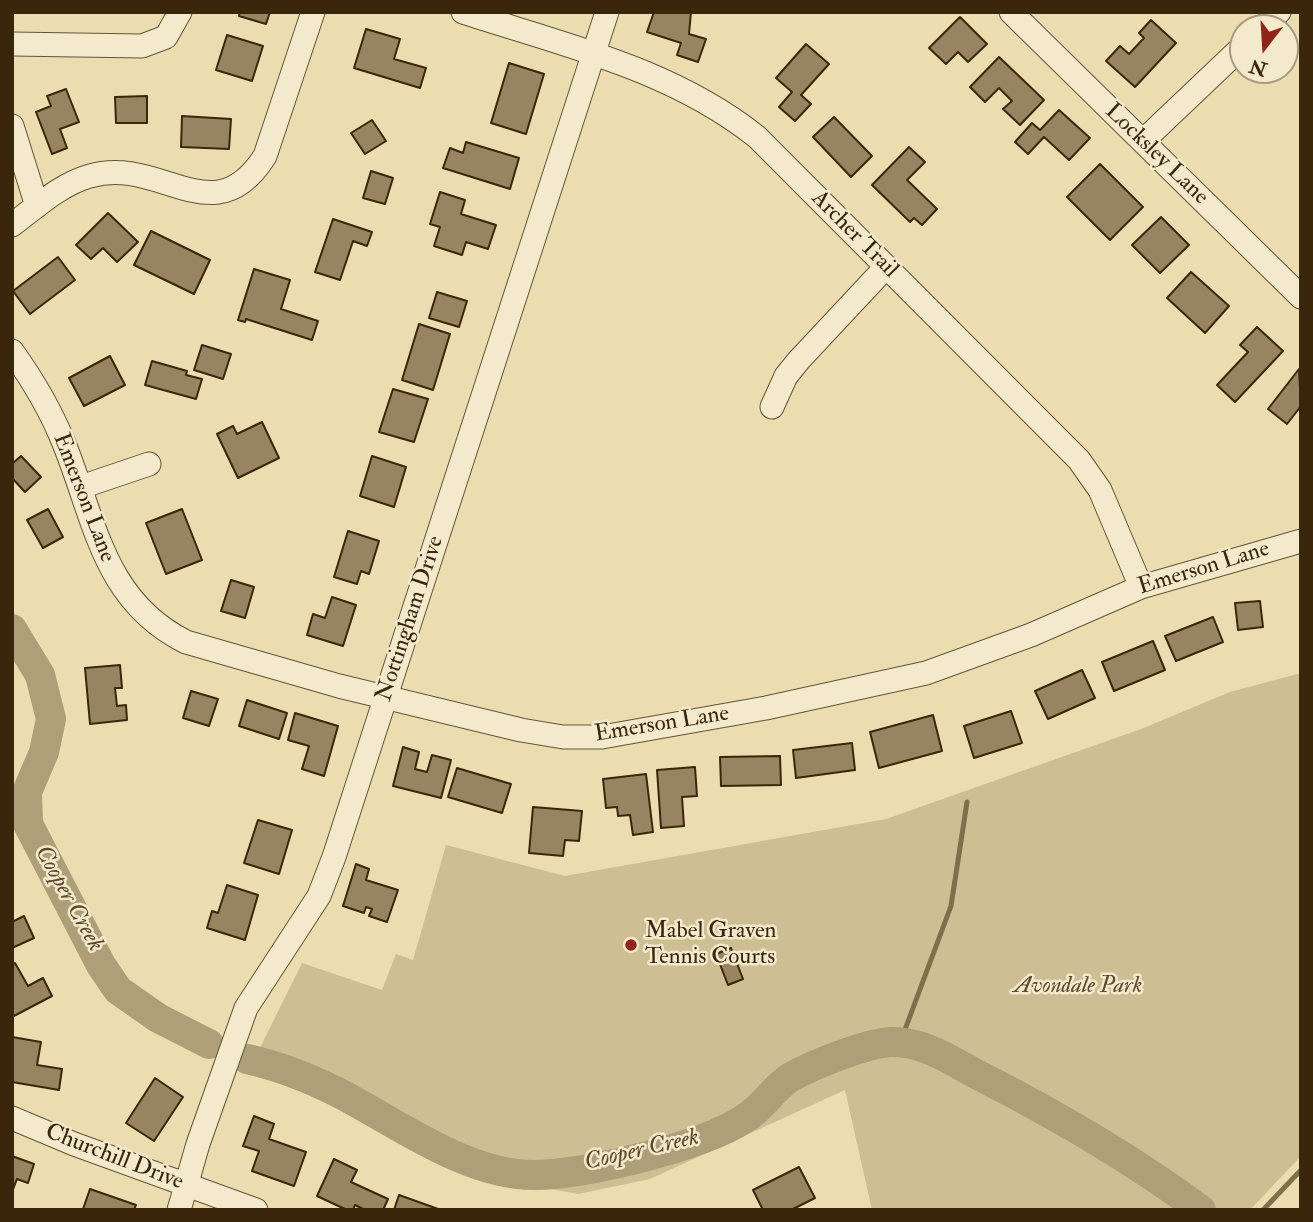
<!DOCTYPE html>
<html>
<head>
<meta charset="utf-8">
<style>
  body { margin:0 }
  #map { position:relative; width:1313px; height:1222px; overflow:hidden; background:#ecddb0; font-family:"IM FELL Double Pica",serif }
  canvas { display:block }
  .frame { position:absolute; inset:0; border:14px solid #3a260b; pointer-events:none }
  .north { position:absolute; left:1229px; top:14px; width:70px; height:70px; box-sizing:border-box; background:#f3e9cc; border:2px solid #a99b7f; border-radius:50%; rotate:197deg; font-size:19px; font-weight:700; line-height:28px; text-align:center; color:#3a260b }
  .north::after { content:''; display:block; margin:auto; width:24px; height:32px; background:#8f2418; clip-path:polygon(50% 0,100% 100%,50% 72%,0 100%) }
</style>
</head>
<body>
<div id="map">
<canvas width="1313" height="1222"></canvas>
<div class="frame"></div>
<div class="north">N</div>
</div>
<script>
const g = document.querySelector('canvas').getContext('2d');
g.lineJoin = 'round';
function paint(path, color) { g.fillStyle = color; g.fill(path, 'evenodd'); }
function stroke(path, color, width, dash) { g.strokeStyle = color; g.lineWidth = width; g.lineCap = dash ? 'butt' : 'round'; g.setLineDash(dash || []); g.stroke(path); }
function label(font, color, halo, rows, align = 'center') {
  g.font = font + ' "IM FELL Double Pica",serif'; g.lineWidth = 5; g.setLineDash([]); g.textBaseline = 'middle'; g.strokeStyle = halo; g.fillStyle = color; for (const [text, x, y, turn = 0] of rows) {
    g.save(); g.translate(x, y); g.rotate((+turn || 0) * Math.PI / 180); g.textAlign = isNaN(turn) ? turn : align; if (halo) g.strokeText(text, 0, 0); g.fillText(text, 0, 0); g.restore();
  }
}
paint(new Path2D(`
  M1301,673v483l-51,54h-54l-10,-6 -4,6h-310l-27,-120 -195,89 -72,15 -90,-17 -237,-111 51,-103 80,27 14,-36 17,6 33,-115 119,31 321,-57 255,-90 89,-37z`), '#cebe94');
stroke(new Path2D(`
  M900,1043l51,-137 16,-104
  M1263,1210l38,-40`), '#806f4c', 5);
stroke(new Path2D(`
  M12,629l28,46 11,44 -7,33 -17,40 1,32 73,141 17,25 40,28 51,26
  M247,1059c32,7 60,18 90,33 59,30 130,84 198,83 52,-1 166,-28 209,-56 19,-11 29,-31 47,-42 21,-12 76,-34 100,-35 34,-1 63,21 93,36 76,39 148,81 217,132`), '#af9f78', 30);
const building = new Path2D(`
  M240,12h30l-4,12 -27,-8z
  M654,12h37l-2,22 17,5 -8,23 -21,-7 4,-12 -34,-11z
  M960,17l27,27 -19,18 -10,-10 -12,12 -17,-16z
  M1151,20l25,23 -41,44 -29,-26 14,-15 9,8 15,-16 -5,-5z
  M366,29l34,10 -6,20 32,9 -6,20 -66,-20z
  M227,35l36,11 -11,35 -36,-11z
  M806,44l23,20 -28,31 10,9 -16,17 -16,-14 13,-15 -16,-14z
  M999,57l45,43 -24,25 -17,-16 9,-8 -13,-13 -14,14 -15,-15z
  M509,63l35,11 -18,60 -35,-11z
  M66,89l13,33 -19,7 7,19 -15,6 -16,-42 15,-6 -4,-10z
  M147,96v27h-31l-1,-26z
  M1059,110l31,28 -21,22 -25,-23 -16,17 -13,-12 17,-19 8,7z
  M182,116l49,3 -2,30 -48,-2z
  M834,117l38,39 -21,21 -38,-40z
  M372,120l14,21 -21,13 -14,-21z
  M466,142l53,16 -9,31 -67,-21 7,-20 13,5z
  M909,147l16,15 -18,18 30,29 -15,16 -8,-7 -4,4 -38,-37z
  M1100,164l43,43 -33,33 -43,-43z
  M371,171l22,7 -8,26 -22,-6z
  M440,192l25,8 -4,14 35,11 -8,24 -22,-7 -4,13 -28,-9 6,-19 -10,-3z
  M108,213l30,29 -21,20 -14,-14 -12,11 -15,-14z
  M1161,217l28,28 -29,28 -28,-28z
  M333,219l39,13 -5,14 -14,-5 -13,39 -25,-8z
  M151,231l59,29 -16,34 -60,-29z
  M58,257l17,23 -45,34 -17,-23z
  M254,269l36,11 -9,29 37,12 -6,19 -66,-21 -1,3 -7,-2z
  M1191,272l38,34 -24,27 -38,-35z
  M437,292l30,9 -8,26 -30,-9z
  M419,324l31,10 -17,56 -31,-10z
  M1257,327l26,24 -48,51 -18,-17 31,-33 -8,-7z
  M202,345l29,9 -8,25 -29,-9z
  M110,356l15,29 -41,21 -15,-28z
  M152,361l35,10 -1,4 16,4 -6,20 -51,-14z
  M1299,369l2,37 -14,18 -19,-15z
  M393,389l35,10 -14,43 -35,-10z
  M262,422l17,36 -41,20 -21,-44 16,-8 4,8z
  M21,456l20,21 -16,15 -13,-14v-14z
  M372,456l34,11 -12,40 -34,-11z
  M48,509l15,28 -20,11 -16,-28z
  M182,509l20,51 -36,14 -20,-51z
  M348,531l31,10 -10,33 -8,-3 -4,13 -23,-7z
  M231,580l23,7 -9,31 -24,-7z
  M332,597l24,8 -13,41 -36,-11 6,-21 12,4z
  M1260,601l3,26 -25,3 -3,-27z
  M1213,617l10,25 -47,19 -11,-25z
  M1153,641l12,29 -51,21 -12,-29z
  M120,665l2,23h-7l2,18 9,-1 1,15 -37,4 -5,-56z
  M1082,670l13,28 -47,21 -13,-28z
  M191,691l27,8 -9,27 -26,-8z
  M247,700l40,13 -8,26 -40,-13z
  M1011,711l11,32 -48,15 -10,-32z
  M295,713l43,13 -14,50 -22,-7 7,-23 -21,-6z
  M933,715l9,36 -63,17 -9,-36z
  M852,743l3,27 -59,8 -3,-28z
  M403,747l16,5 -4,17 12,3 5,-17 19,5 -10,38 -48,-12z
  M780,756l1,29 -60,1 -1,-29z
  M695,767l2,29 -15,1 2,29 -23,2 -4,-58z
  M457,768l54,16 -9,29 -54,-16z
  M646,774l7,58 -20,3 -3,-20 -12,1 -1,-9 -11,1 -3,-29z
  M533,807l49,4 -3,30 -14,-1 -2,16 -34,-3z
  M258,820l34,10 -13,44 -35,-11z
  M356,864l13,5 -3,11 32,10 -11,32 -18,-6 3,-7 -6,-2 -2,6 -21,-7z
  M227,885l31,10 -13,45 -38,-12 5,-17 6,2z
  M24,916l10,22 -22,10v-26z
  M731,948l12,31 -15,6 -12,-31z
  M15,963l13,23 15,-8 9,18 -40,21v-52z
  M12,1037l29,5 -4,23 25,4 -3,21 -47,-8z
  M155,1078l28,19 -29,44 -28,-18z
  M254,1116l20,8 -5,15 37,13 -12,34 -42,-15 7,-20 -16,-5z
  M12,1156l22,8 -6,19 -11,-4 -5,13z
  M334,1159l23,11 -6,12 37,17 -5,11h-18l-10,-5 -2,5h-6l-30,-14z
  M799,1167l16,31 -24,12h-28l-10,-20z
  M90,1189l46,16 -2,5 -51,-1z
  M399,1195l42,15h-47z`);
paint(building, '#978561');
stroke(building, '#3a260b', 2);
const minor = new Path2D(`
  M463,12c101,33 209,57 294,125l322,323 21,30 41,97
  M1011,12l290,285
  M1262,28l17,-16
  M12,44l130,2 24,-9 14,-25
  M12,126l25,80
  M1143,141l100,-95
  M12,225c24,-18 49,-41 78,-49 70,-21 124,61 175,-20l48,-144
  M12,351c20,28 38,58 51,90 32,77 39,159 123,201l153,44 182,44 42,7h39l164,-29 160,-35 105,-38 110,-48 160,-46
  M772,407l14,-31 13,-16 87,-93
  M81,487l68,-23
  M12,1118l62,26 182,66
  M179,1210l19,-66 48,-136 73,-112 15,-39 273,-845`);
stroke(minor, '#665434', 25);
stroke(minor, '#f3e9cc', 23);
for (const [x, y, r, color] of [
  [631,945,7,"#8f2418"]
]) { const dot = new Path2D(); dot.arc(x, y, r, 0, 2 * Math.PI); g.fillStyle = color; g.fill(dot); stroke(dot, '#f3e9cc', 2.5); }
label('23px', '#3a260b', '#f3e9cc', [
  ["Locksley Lane",1156,155,44],
  ["Archer Trail",854,235,45],
  ["Emerson Lane",83,498,69],
  ["Emerson Lane",1204,569,-17],
  ["Nottingham Drive",411,619,-72],
  ["Emerson Lane",662,725,-9],
  ["Churchill Drive",114,1158,21]
]);
label('23px', '#3a260b', '#f3e9cc', [
  ["Mabel Graven",645,932],
  ["Tennis Courts",645,958]
], 'left');
label('italic 23px', '#5f4c2d', '#f3e9cc', [
  ["Avondale Park",1078,987]
]);
label('italic 24px', '#5d4a2c', '#f3e9cc', [
  ["Cooper Creek",68,899,61],
  ["Cooper Creek",642,1151,-13]
]);
</script>
</body>
</html>
